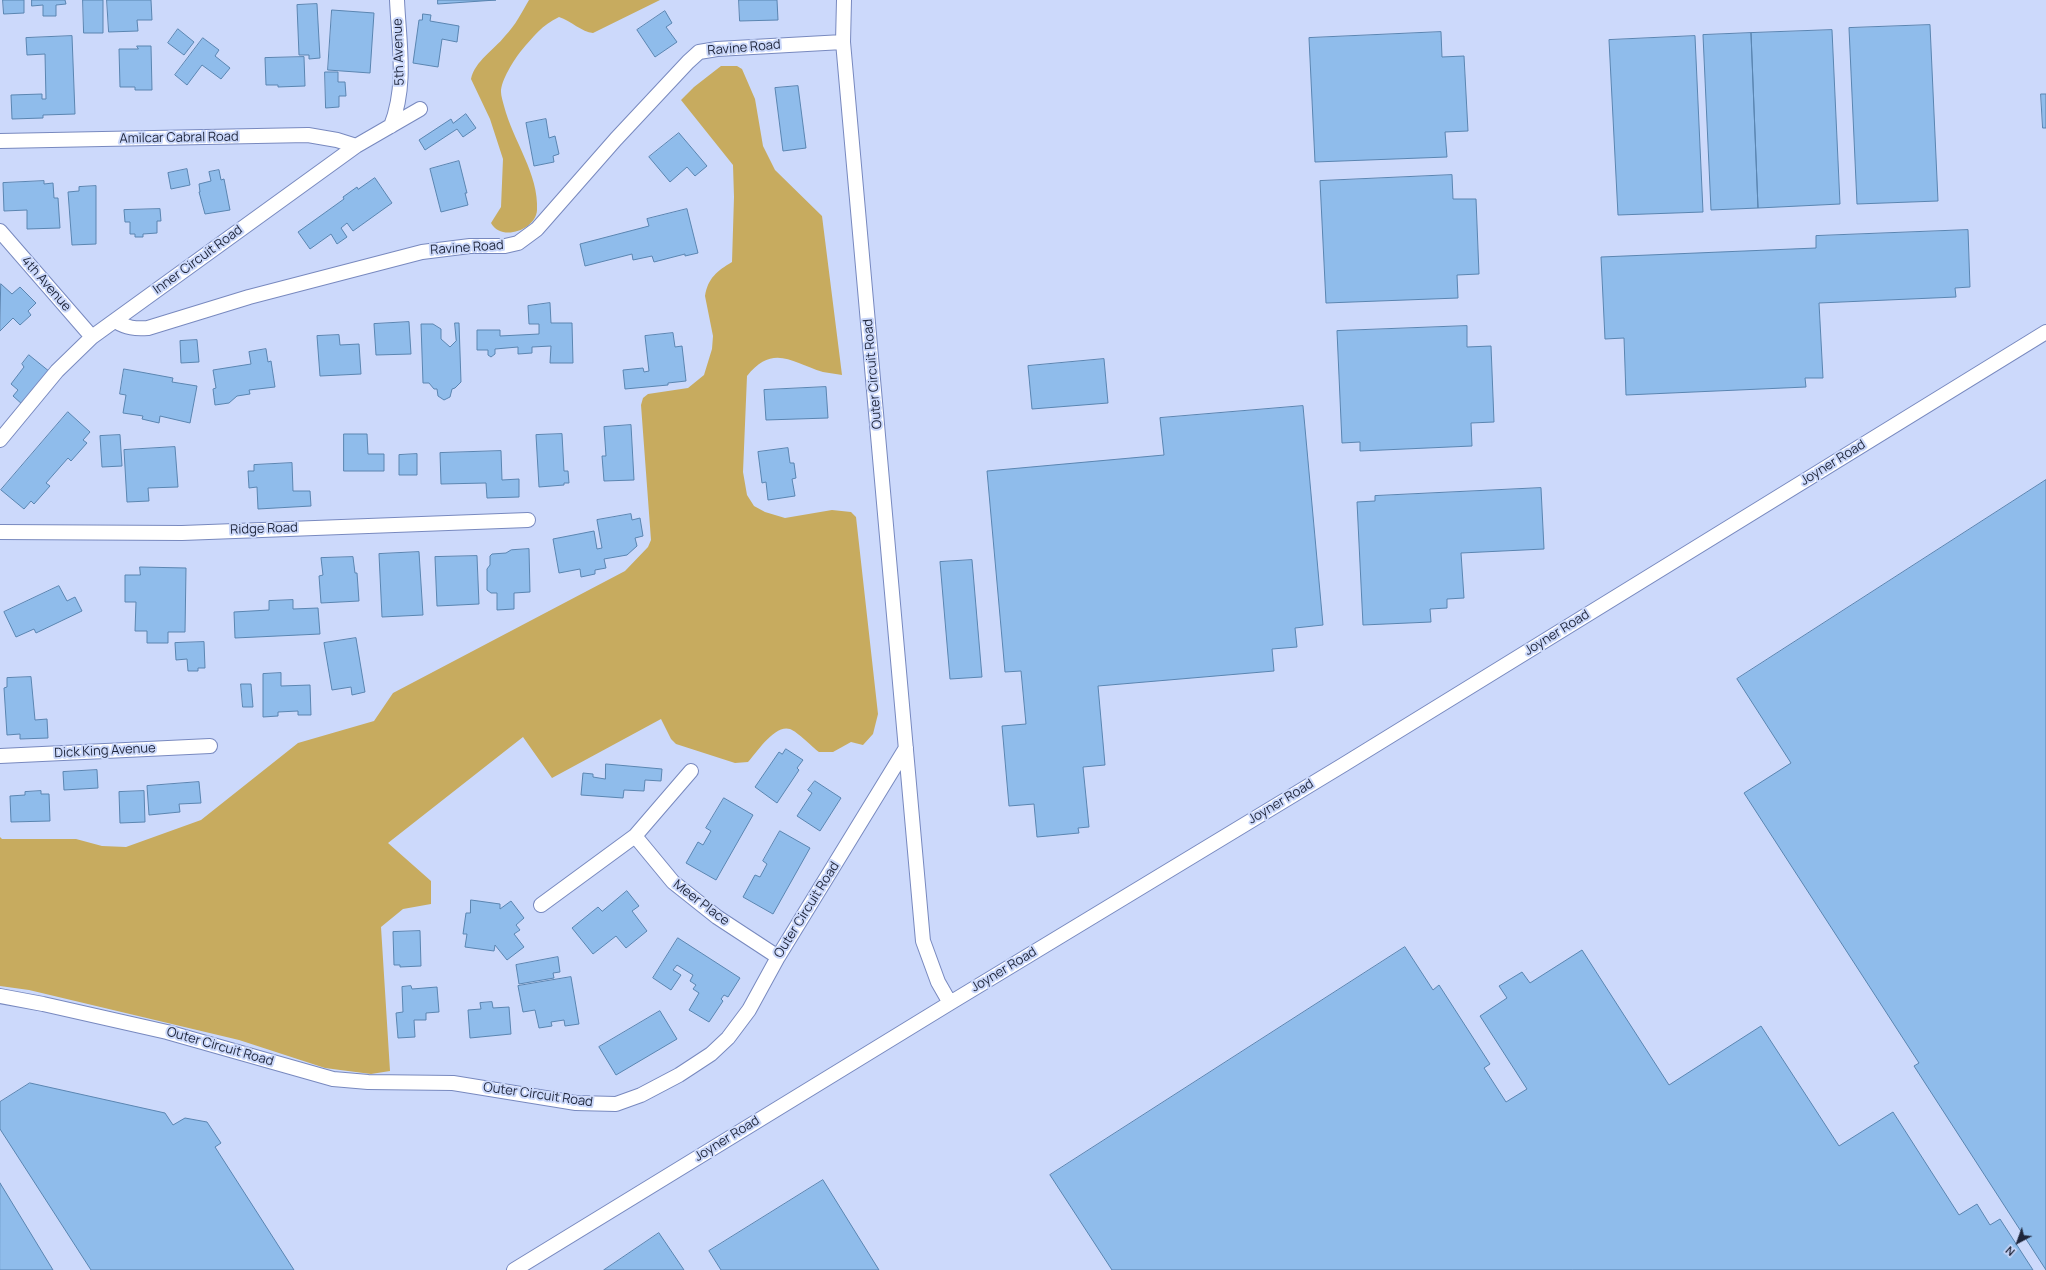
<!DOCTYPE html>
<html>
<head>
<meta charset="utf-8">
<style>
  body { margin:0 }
  #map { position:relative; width:2046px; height:1270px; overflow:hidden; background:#ccd9fb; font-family:Manrope,sans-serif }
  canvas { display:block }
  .north { position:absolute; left:1998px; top:1222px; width:40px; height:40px; -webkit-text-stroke:3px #ccd9fb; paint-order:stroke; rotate:221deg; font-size:11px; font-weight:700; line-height:16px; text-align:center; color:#1e253a }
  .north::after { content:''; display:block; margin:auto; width:14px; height:18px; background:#1e253a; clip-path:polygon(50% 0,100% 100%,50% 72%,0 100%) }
</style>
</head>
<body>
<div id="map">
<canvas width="2046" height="1270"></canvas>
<div class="north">N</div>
</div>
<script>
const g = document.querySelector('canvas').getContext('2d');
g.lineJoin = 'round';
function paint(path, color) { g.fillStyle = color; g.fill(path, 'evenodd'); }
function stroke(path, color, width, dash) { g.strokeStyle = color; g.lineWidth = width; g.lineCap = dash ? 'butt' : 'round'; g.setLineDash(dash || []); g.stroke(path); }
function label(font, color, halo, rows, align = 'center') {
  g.font = font + ' Manrope,sans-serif'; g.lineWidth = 4; g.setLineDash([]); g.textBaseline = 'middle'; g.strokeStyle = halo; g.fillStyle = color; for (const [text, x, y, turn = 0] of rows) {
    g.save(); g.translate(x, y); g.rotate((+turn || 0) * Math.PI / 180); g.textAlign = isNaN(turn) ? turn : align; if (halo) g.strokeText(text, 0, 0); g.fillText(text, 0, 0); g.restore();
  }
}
paint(new Path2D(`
  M529,0h131l-67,33c-11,-1 -22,-12 -34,-16 -17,8 -26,20 -38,34 -7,9 -20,29 -20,41 0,4 2,10 3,14 9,35 35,68 33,104 -1,20 -36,32 -46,13l10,-16 2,-48 -13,-40 -19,-40c4,-18 23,-29 34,-43 10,-10 17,-24 24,-36z
  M721,66h16l5,3 13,30 8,47 12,24 47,46 20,159c-6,-1 -13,-2 -19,-3 -30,-9 -50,-29 -76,4l-4,96 4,23 7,11 11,6 20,6 47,-8 19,2 5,5 22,197 -5,20 -10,11 -12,-3 -18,10h-14c-7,-5 -21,-20 -29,-23 -15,-5 -33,23 -42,33l-13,1 -59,-19 -5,-5 -10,-20 -109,59 -29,-41 -135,106 43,38v23l-28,5 -22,18 9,144 -19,3 -46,-6 -86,-28 -210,-50 -29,-4v-149l2,2h74l26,7 24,1 75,-27 97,-77 76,-22 19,-28 232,-122 23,-24 3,-7 -10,-135 2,-7 5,-4 40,-6 16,-13 8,-26 1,-13 -8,-40c3,-18 12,-25 27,-34l2,-65 -1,-32 -52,-65 13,-13z`), '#c7ab5f');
const building = new Path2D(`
  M3,0h21v13l-20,1z
  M32,0h33l1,4 -10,1v11h-13v-11l-11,1z
  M83,0h20v33h-19z
  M107,0h44l1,20h-15l1,11 -29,1z
  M438,0h58l-58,4z
  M739,0h38l1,20 -38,1z
  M317,4l3,54 -11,1v-4h-10l-2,-50z
  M332,10l42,3 -4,60 -42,-3z
  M665,11l7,12 -6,4 11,15 -22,15 -18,-27z
  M423,14l8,1 -1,6 29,5 -2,16 -15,-3 -4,28 -25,-4 6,-43h3z
  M1930,25l8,176 -81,3 -8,-176z
  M178,29l16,13 -10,13 -16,-12z
  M1832,30l8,174 -82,4 -7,-175z
  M1441,32l1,25 22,-1 4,75 -23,1 2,25 -132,5 -6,-124z
  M1751,33l7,175 -47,2 -8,-175z
  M72,36l3,78 -32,1v3l-31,1 -1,-24 31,-1v5h4l-1,-45 -18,1 -1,-17z
  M1695,36l8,176 -85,3 -9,-175z
  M203,38l16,12 -4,6 15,12 -9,11 -19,-14 -15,20 -12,-10z
  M137,46h14l1,44h-17v-3h-15l-1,-38h19z
  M304,57l1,29 -27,1v-2h-12l-1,-27z
  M325,72h13v10h7l1,14h-7v11l-13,1z
  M798,86l8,62 -23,3 -8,-63z
  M2041,94h5v34h-3z
  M466,114l10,14 -13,9 -6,-8 -32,21 -6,-10 32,-21 2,4z
  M546,119l3,19 6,-2 4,18 -6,2 1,6 -20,4 -8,-43z
  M679,133l28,33 -12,10 -8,-9 -17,15 -21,-25z
  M459,161l8,32h-2l3,12 -27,7 -11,-43z
  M187,169l3,16 -19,4 -3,-16z
  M219,170l2,10 3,-1 6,31 -25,4 -6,-22h1l-1,-8 12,-3 -2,-9z
  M1452,175l1,24h23l3,75 -22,1 1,23 -132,5 -6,-122z
  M375,178l17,25 -39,28 -6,-8 -6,5 6,9 -10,7 -6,-10 -21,15 -12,-17 46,-33 -1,-2 14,-10 1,2z
  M44,181v3l9,-1 1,15h4l2,30 -33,1v-19l-23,1 -1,-28z
  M96,186v58l-24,1 -4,-53 11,-1v-4z
  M160,209l1,12h-4v12l-14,1v3h-8v-3h-5v-12h-5l-1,-12z
  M687,209l11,44 -13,3v-2l-31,8 -2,-6 -19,4 -1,-6 -47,12 -5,-22 69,-18 -2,-7z
  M1968,230l2,57 -15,1 1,9 -137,6 4,75h-18l1,9 -180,8 -2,-57 -19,1 -4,-82 215,-9v-12z
  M1,284l11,10 8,-7 16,16 -8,8 3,4 -11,10 -7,-7 -13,13z
  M550,303l1,20h21l1,40h-23l1,-17 -19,1v6l-14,1v-7l-23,2v5l-4,3 -3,-2v-5h-11v-20h23v6l39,-2v-10h-10l-1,-18z
  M409,322l2,32 -35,1 -2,-31z
  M455,323h4l2,59 -6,6 -3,1 -2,8 -6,3 -6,-4 -1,-7h-3l-5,-6h-6l-2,-59h12l8,5v10l9,8 6,-6z
  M1467,326v21l24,-1 3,76 -23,1 1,23 -112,5v-9l-18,1 -5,-112z
  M673,333l2,14 7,-1 4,35 -18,2v2l-43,4 -2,-19 20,-2 1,4 5,-1 -4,-35z
  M339,335l1,10 19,-1 2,30 -41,2 -3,-40z
  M197,340l2,22 -18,1 -1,-22z
  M266,349l2,13 3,-1 4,26 -26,3 1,4 -13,2 -8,7 -14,2 -2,-16 3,-1 -3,-18 38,-6 -2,-12z
  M29,355l21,17 -27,33 -10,-9 5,-6 -7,-6 13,-17 -2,-3z
  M1104,359l4,44 -76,6 -4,-43z
  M124,369l49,9 -1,4 25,4 -7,37 -30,-7 -1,7 -17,-4 1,-3 -20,-3 3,-18 -6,-1z
  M826,387l2,31 -62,2 -2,-30z
  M1303,406l20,219 -28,3 2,19 -25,2 2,22 -176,15 7,79 -22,2 6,60 -11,1 1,5 -42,4 -3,-33 -25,2 -7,-80 24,-2 -5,-53 -16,1 -18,-201 177,-16 -4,-37z
  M68,412l22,20 -7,8 4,3 -16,18 -3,-3 -22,25 4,3 -16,18 -3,-3 -7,8 -23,-19z
  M631,425l3,55 -30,1 -2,-25h4l-2,-29z
  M344,434h23l1,20h16v17h-40z
  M562,434l2,37h4l1,12h-5v2l-25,2 -3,-52z
  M120,435l2,31 -20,1 -2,-31z
  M175,447l3,40 -30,1 1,13 -22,1 -3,-52z
  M788,448l2,15h4l2,15 -4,1 3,17 -27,4 -2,-18 -4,1 -4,-31z
  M501,451l1,29 17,-1v18l-32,1 -1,-15 -45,1 -1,-31z
  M417,454v21h-18v-20z
  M292,463l1,28h17l1,15 -53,3 -1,-22 -8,1 -1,-17h6v-6z
  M2046,480v790l-132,-204 5,-3 -175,-270 47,-30 -54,-84z
  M1541,488l3,61 -83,4 3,45 -17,1v9l-17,1 1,13 -68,3 -6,-123 18,-1v-5z
  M631,514l1,6 8,-2 3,18 -8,2 2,8 -10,9 -23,4 2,9 -11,2v4l-14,3 -1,-8 -21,4 -6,-34 41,-8 3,18 5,-1 -5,-28z
  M529,549l1,43 -16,1v16l-17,1v-17h-6l-4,-3v-21l3,-4v-9l2,-2 14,-1 5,-3z
  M419,552l4,63 -41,2 -3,-63z
  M477,556l2,48 -42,2 -2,-49z
  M353,557l2,16h2l2,28 -38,2 -2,-27 4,-1 -2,-17z
  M972,560l10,117 -32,2 -10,-117z
  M140,567l46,1 -1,64h-17v11h-21v-12h-12l1,-29h-11v-27h15z
  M59,586l8,15 8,-4 7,14 -46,22 -2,-4 -18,8 -12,-25z
  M293,600v9l25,-1 2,26 -85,4 -1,-26 35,-2v-9z
  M356,638l9,54 -13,3 -1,-8 -19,3 -8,-47z
  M204,642l1,26h-7v3h-10l-1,-12 -11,1 -1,-17z
  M281,673v13l29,-1 1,30h-13v-4l-20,1v4l-15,1v-43z
  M31,677l4,43 12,-1 1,19 -28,1v-5l-13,1 -3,-47 3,-1v-9z
  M241,684h10l2,23h-10z
  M786,749l17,11 -6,8 2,2 -22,33 -22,-16 24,-35 3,2z
  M606,764l56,5 -1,12 -16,-1 -1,11 -20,-1 -1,8 -42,-3 2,-22 10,1v3l12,2z
  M97,770l1,18 -34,2 -1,-18z
  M815,781l26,17 -21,33 -23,-15 15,-23 -4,-3z
  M199,782l2,21 -22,1 1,8 -31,3 -2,-29z
  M41,791v3h8l1,27 -39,1 -1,-26 15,-1v-3z
  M144,791l1,31 -25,1 -1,-31z
  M724,798l29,17 -37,65 -30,-17 12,-21 5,3 8,-14 -5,-3z
  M780,831l30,17 -37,66 -30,-17 12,-22 5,2 7,-13 -4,-3z
  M627,891l12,15 -7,5 15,20 -21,17 -10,-12 -23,18 -21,-26 26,-21 4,4z
  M471,900l29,4v5l11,-8 13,17 -8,7 4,5 -6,4 10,13 -17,13 -12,-15 -1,6 -29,-4 2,-13h-4l3,-21h4z
  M420,931l1,35 -21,1v-2h-6l-1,-33z
  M678,938l62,40 -12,19 -4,-2 -3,4 2,2 -14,21 -20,-12 10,-17 -6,-4 3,-4 -6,-4 3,-6 -16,-10 -4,5 8,5 -10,15 -18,-12z
  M1405,947l28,43 6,-5 51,79 -6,4 22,34 21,-13 -47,-73 27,-18 -8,-12 23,-14 8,11 52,-33 87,135 92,-59 78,120 54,-34 66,103 18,-11 13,21 10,-6 33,51h-921l-62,-95z
  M558,957l2,15 -7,1 1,5 -35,6 -3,-19z
  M571,977l8,47 -14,2 -1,-6 -13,2 1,4 -13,2 -4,-18 -12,2 -5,-26z
  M411,986l1,3 25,-2 2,25 -13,1v7h-12l1,17 -17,1 -2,-25 7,-1 -1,-25z
  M492,1002l1,6 16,-1 2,27 -41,4 -2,-28 13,-1 -1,-6z
  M660,1011l17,28 -61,36 -17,-28z
  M30,1083l135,30 8,12 12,-7 22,4 14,21 -6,4 79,123h-203l-91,-141v-27z
  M823,1180l56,90h-158l-12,-19z
  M0,1183l53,87h-53z
  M659,1233l25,37h-80z`);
paint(building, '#8fbceb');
stroke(building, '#5a85b1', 1);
const street = new Path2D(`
  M844,0l-1,42 80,899 15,41 12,21
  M391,126c16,-41 8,-82 6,-126
  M0,141l308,-6 29,5 19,6
  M0,231l92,106
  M115,321c12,7 20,8 33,7l101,-31 173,-45 48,-6h35l13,-3 19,-14 79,-90 72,-77 11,-10 18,-3 126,-7
  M0,440l57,-69 35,-34 264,-191 64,-37
  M0,532l182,1 346,-13
  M0,756l210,-10
  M635,836l38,46 44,35 61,40
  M541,905l94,-69 56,-65
  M0,996l43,8 124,28 166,47 35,3 85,1 123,20 40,1 25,-9 38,-20 32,-21 17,-16 21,-28 29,-53 128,-209
  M514,1270l436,-267 393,-238 703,-433`);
stroke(street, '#7889bf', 16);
stroke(street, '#fff', 14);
label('13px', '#1e253a', '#ccd9fb', [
  ["Ravine Road",744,48,-5],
  ["5th Avenue",399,52,-92],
  ["Amilcar Cabral Road",179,138,-1],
  ["Ravine Road",467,248,-4],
  ["Inner Circuit Road",198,260,-36],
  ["4th Avenue",46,284,49],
  ["Outer Circuit Road",873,374,-95],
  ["Joyner Road",1833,463,-32],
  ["Ridge Road",264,529,-2],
  ["Joyner Road",1557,633,-32],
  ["Dick King Avenue",105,751,-3],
  ["Joyner Road",1281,802,-31],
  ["Meer Place",701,903,37],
  ["Outer Circuit Road",807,910,-58],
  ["Joyner Road",1004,970,-31],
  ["Outer Circuit Road",220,1047,16],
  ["Outer Circuit Road",538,1095,8],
  ["Joyner Road",727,1139,-32]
]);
</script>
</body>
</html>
